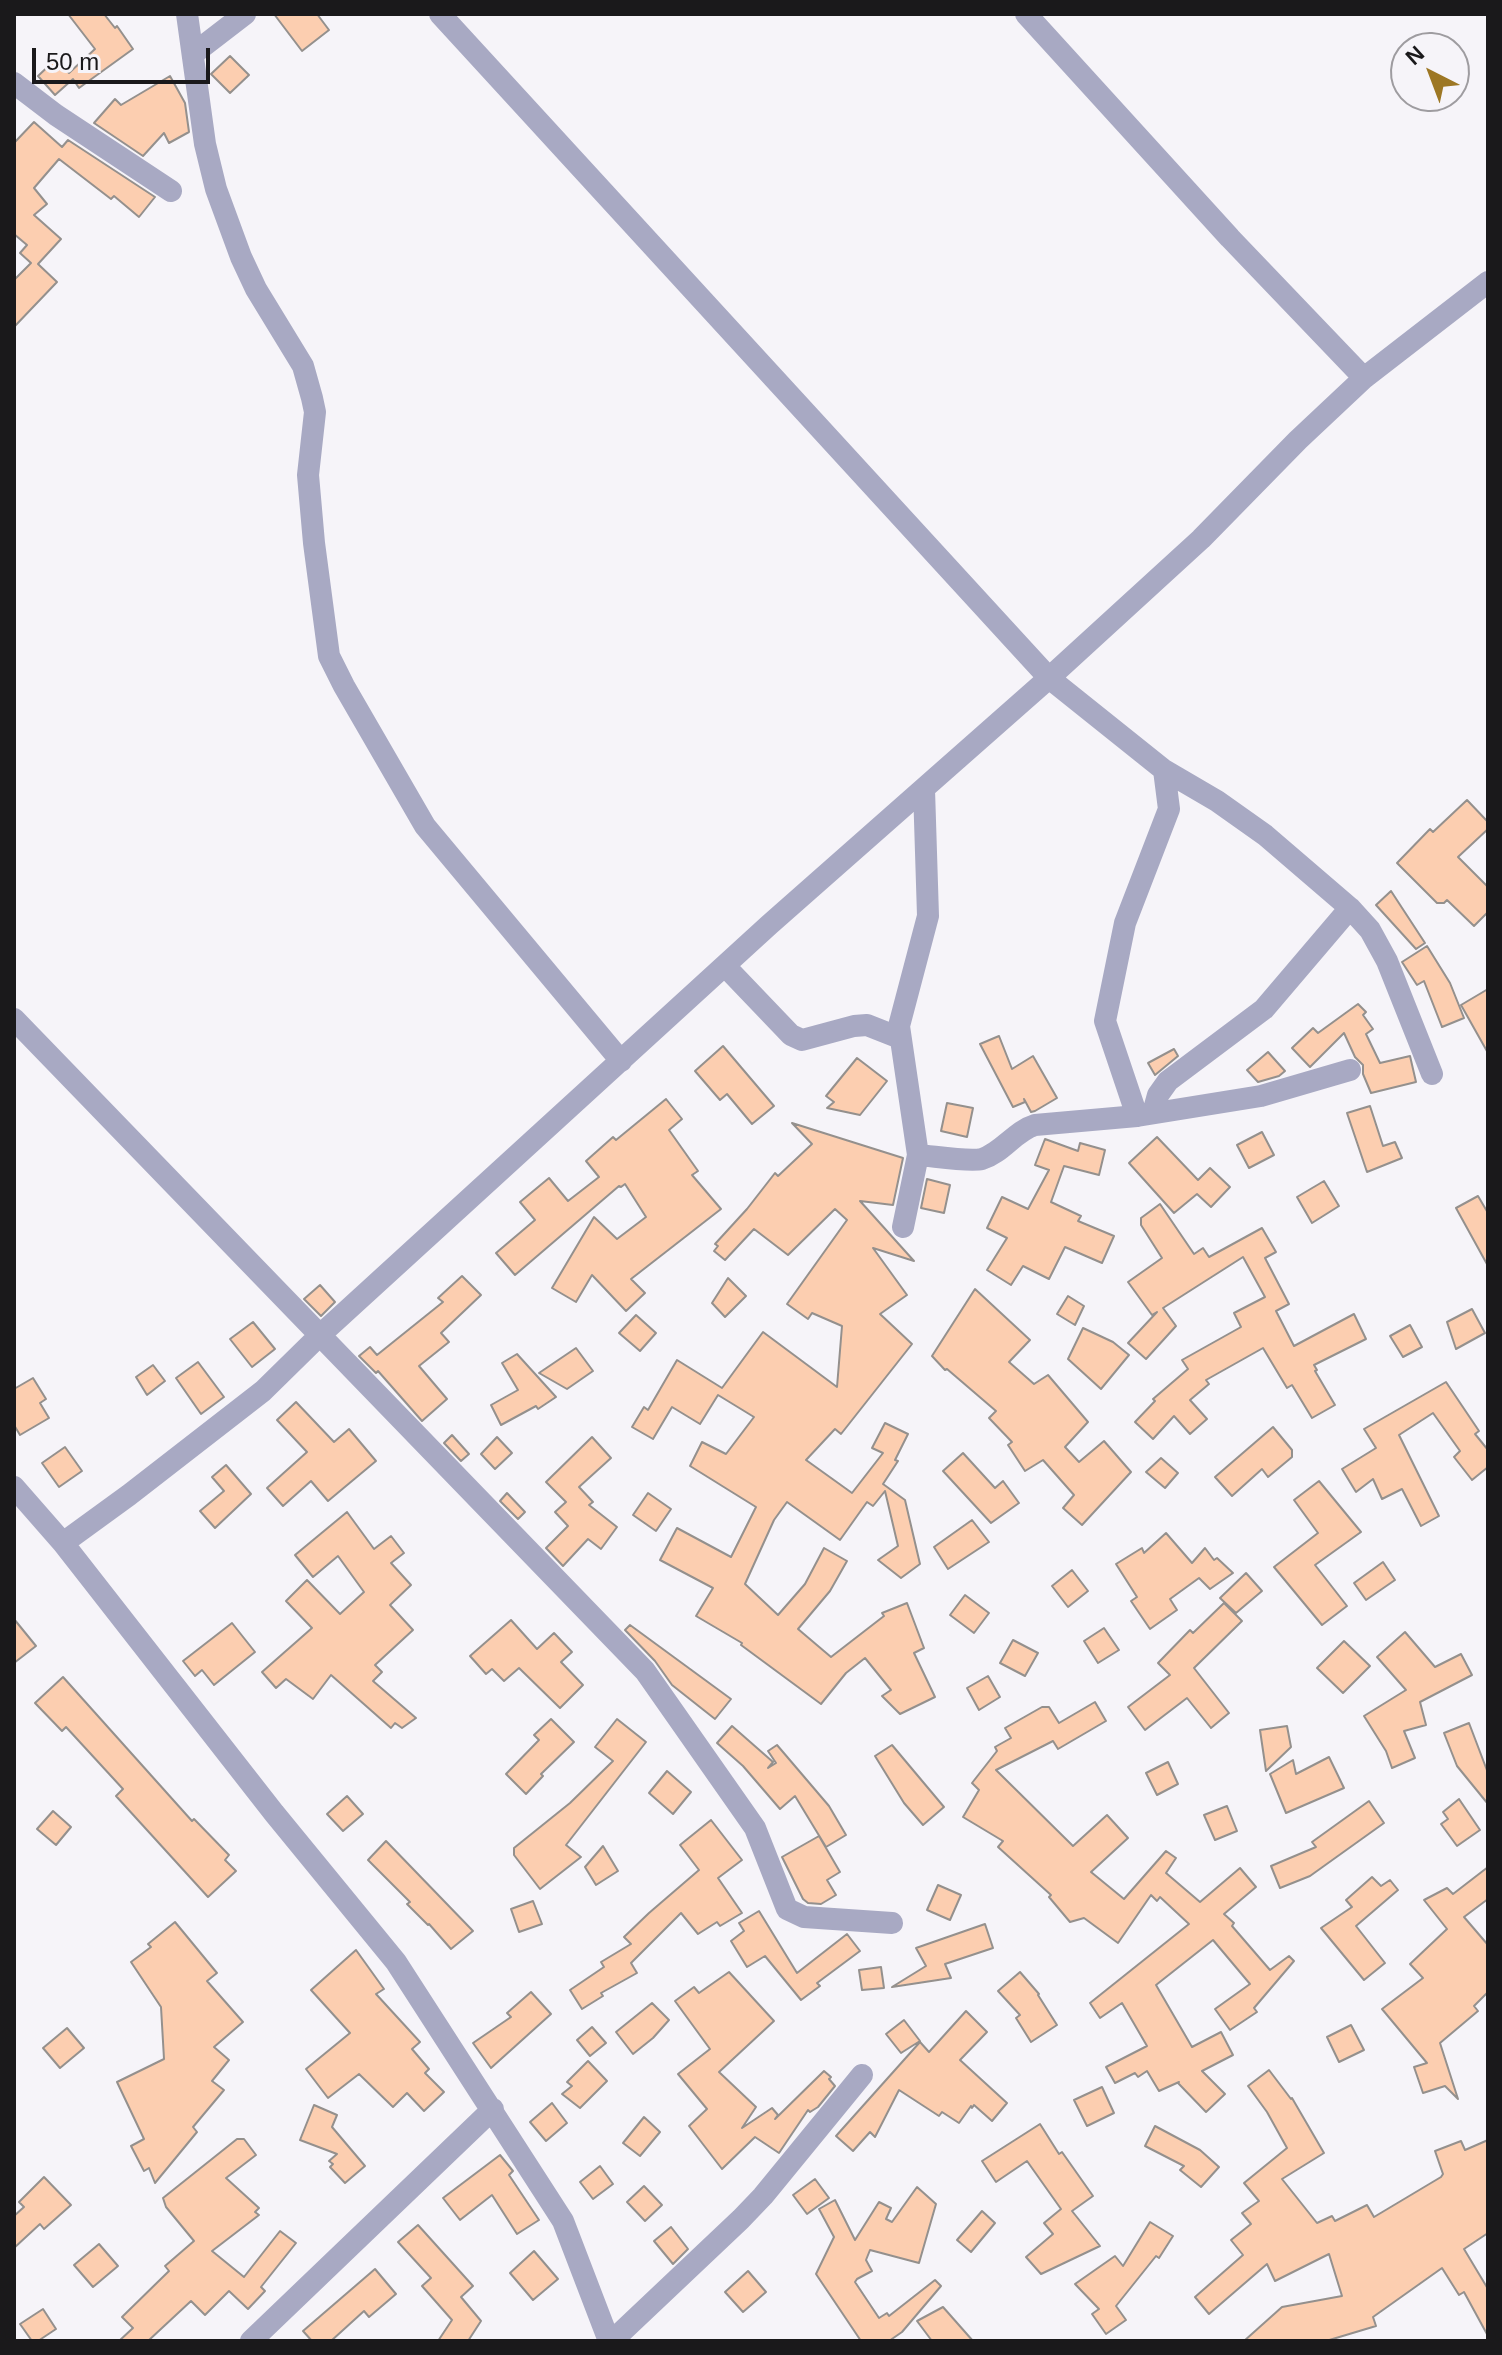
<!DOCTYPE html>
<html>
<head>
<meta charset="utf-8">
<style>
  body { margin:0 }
  #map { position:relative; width:1502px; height:2355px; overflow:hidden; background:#f6f4f9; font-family:Arial,sans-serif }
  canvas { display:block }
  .frame { position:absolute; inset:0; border:16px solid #1a191b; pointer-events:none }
  .north { position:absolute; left:1390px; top:32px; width:80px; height:80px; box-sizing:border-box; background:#f6f4f9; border:2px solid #9e9ca0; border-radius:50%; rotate:318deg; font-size:22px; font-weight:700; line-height:32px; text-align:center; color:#1a191b }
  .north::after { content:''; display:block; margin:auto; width:28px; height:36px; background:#9d7724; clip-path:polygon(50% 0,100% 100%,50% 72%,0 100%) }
  .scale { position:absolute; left:32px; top:48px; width:178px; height:36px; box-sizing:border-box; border:4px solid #1a191b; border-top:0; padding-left:10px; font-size:24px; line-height:28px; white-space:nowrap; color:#1a191b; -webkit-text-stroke:6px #f6f4f9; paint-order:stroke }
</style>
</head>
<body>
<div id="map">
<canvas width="1502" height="2355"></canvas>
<div class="frame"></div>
<div class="north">N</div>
<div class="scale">50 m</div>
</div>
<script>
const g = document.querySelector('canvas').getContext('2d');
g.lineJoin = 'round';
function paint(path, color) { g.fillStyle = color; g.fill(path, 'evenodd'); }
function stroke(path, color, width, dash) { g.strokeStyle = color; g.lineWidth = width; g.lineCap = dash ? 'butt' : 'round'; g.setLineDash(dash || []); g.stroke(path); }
const building = new Path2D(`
  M68,14h36l11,14 2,-2 16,23 -54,39 -6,-9 -18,16 -17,-19 18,-17 13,14 26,-24z
  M274,14h43l12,16 -27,21z
  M230,56l19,19 -19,18 -19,-19z
  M170,76l15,27 4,29 -20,11 -5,-10 -21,23 -49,-33 21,-24 6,6z
  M34,122l28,25 6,-7 87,57 -16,20 -25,-21 -3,3 -52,-40 -25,29 13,16 -13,11 27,24 -23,25 19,18 -43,45v-47l17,-17 -11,-10 7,-8 -13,-11v-91z
  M1467,800l21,22v7l-30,28 30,30v25l-14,14 -27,-26 -3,3h-7l-40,-40 33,-34 3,3z
  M1391,891l34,52 -9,6 -40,-44z
  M1427,946l23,37 14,35 -22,9 -18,-46 -7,4 -15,-23z
  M1488,989v64l-27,-48z
  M1358,1004l8,8 -3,3 10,14 -7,5 14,29 30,-7 6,26 -45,11 -8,-19v-9l-8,-8 -11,-24 -34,34 -18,-19 21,-20 5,5z
  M999,1036l13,33 21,-13 24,42 -22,13 -4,1 -7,-13 1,3 -12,5 -33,-63z
  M723,1046l51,60 -22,18 -25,-30 -7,6 -25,-29z
  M1174,1049l4,7 -23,19 -7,-12z
  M1268,1052l17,19 -6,5 -21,6 -11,-12z
  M857,1058l30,23 -27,34 -33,-7 7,-6 -8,-6z
  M666,1099l16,20 -13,11 29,41 -6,4 29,34 -90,70 14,14 -19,18 -34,-36 -16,27 -24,-14 42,-71 23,22 29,-22 -21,-33 -4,3 -2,-1 -104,89 -19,-22 39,-33 -15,-18 29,-24 19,23 31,-24 -13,-16 27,-24 3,3z
  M947,1103l26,5 -6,29 -26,-6z
  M1370,1106l13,40 12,-4 7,16 -35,14 -20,-59z
  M792,1123l111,35 -10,47 -33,-4 54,60 -41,-13 34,47 -27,19 32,30 -71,90 -6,-5 -29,31 46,33 31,-40 -11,-5 13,-25 23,11 -13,26 3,1 -15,23 22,16 15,64 -19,14 -23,-18 20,-14 -13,-55 -12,15 -6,-4 -27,38 -53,-38 -13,18 -29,64 33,31 27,-31 19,-36 23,13 -17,30 -32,38 33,28 53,-41 -2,-3 25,-10 17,45 -10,5 21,44 -35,17 -18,-18 9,-6 -26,-32 -19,15 -25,31 -80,-59 1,-2 -46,-27 17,-28 -53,-28 17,-32 54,29 25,-50 -66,-41 12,-24 24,12 28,-37 -36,-22 -18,29 -28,-17 -19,32 -21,-12 12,-20 4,3 29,-50 45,28 41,-56 74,55 5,-61 -30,-13 -4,6 -21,-15 60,-84 -12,-11 -47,46 -34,-26 -29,31 -11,-9 4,-5 -3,-2 32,-35 28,-36 3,3 34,-32z
  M1262,1132l12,23 -25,13 -12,-23z
  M1157,1137l41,43 12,-12 20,19 -19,20 -14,-13 -23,19 -45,-50z
  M1045,1139l33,12 2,-8 25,7 -6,25 -35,-9 -13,36 30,14 -3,5 36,15 -12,27 -37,-16 -16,32 -26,-13 -12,19 -24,-15 20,-32 -20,-10 15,-31 26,12 21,-39 -14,-5z
  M927,1179l23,6 -6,28 -23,-5z
  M1324,1181l15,25 -27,17 -15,-26z
  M1478,1196l10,17v53l-32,-58z
  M1160,1204l34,50 9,-6 6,9 53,-29 14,24 -11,6 24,46 -13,7 18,35 60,-32 12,25 -52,26 3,5 -2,1 20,34 -23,13 -20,-33 -5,3 -24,-40 -57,32 3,4 -19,16 17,19 -17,15 -16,-18 -21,23 -18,-17 20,-21 -2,-2 35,-30 -6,-9 59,-33 -7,-14 31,-16 -22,-40 -80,51 13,18 -30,33 -18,-16 29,-31 -5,3 -24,-33 34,-24 -21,-33v-7z
  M462,1276l19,19 -40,38 8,9 -30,24 28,33 -25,22 -44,-50 -2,2 -17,-17 11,-9 7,8 66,-53 -5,-4z
  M728,1278l18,18 -21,21 -13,-14z
  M320,1285l15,17 -14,14 -17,-17z
  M975,1289l55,51 -21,22 25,22 14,-9 40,47 -23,25 14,15 25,-21 27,31 -49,53 -19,-17 11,-13 -31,-35 -18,11 -17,-26 4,-3 -23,-24 7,-7 -49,-42 -2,1 -13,-14z
  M1068,1296l16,10 -9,19 -18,-11z
  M1472,1309l13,24 -29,16 -9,-27z
  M636,1315l20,18 -16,18 -21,-18z
  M253,1322l22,27 -23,18 -22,-28z
  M1410,1325l12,22 -19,10 -13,-21z
  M1083,1328l30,14 16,13 -28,34 -33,-30z
  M576,1348l17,23 -26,18 -28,-16z
  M517,1354l39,43 -18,12 -2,-3 -35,19 -10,-20 27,-15 -16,-27z
  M198,1362l26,35 -23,17 -25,-36z
  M153,1365l12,16 -18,14 -11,-18z
  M33,1378l13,21 -6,4 9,15 -29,17 -6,-10v-36z
  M1446,1382l33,49 -4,3 13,16v17l-16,13 -18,-23 6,-6 -27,-38 -34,22 40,81 -18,10 -19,-37 -20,10 -9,-20 -17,13 -14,-23 34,-21 -12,-19z
  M296,1402l38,40 15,-13 27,32 -48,40 -17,-20 -28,25 -16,-18 40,-36 -30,-32z
  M1273,1427l19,23v7l-24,20 -6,-8 -30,27 -17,-19z
  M452,1435l17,19 -8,7 -17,-18z
  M497,1437l15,16 -17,16 -14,-15z
  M592,1437l19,21 -32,29 14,15 -4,3 28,22 -16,22 -13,-10 -25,27 -17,-18 22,-22 -13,-14 11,-10 -20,-20z
  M65,1447l17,24 -23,16 -17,-24z
  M963,1453l32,35 8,-7 16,22 -28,20 -48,-52z
  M1161,1458l17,15 -13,15 -19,-16z
  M226,1465l25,29 -36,34 -15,-17 24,-20 -12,-14z
  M1319,1481l42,51 -46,33 32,41 -25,19 -48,-58 44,-34 -24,-33z
  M507,1493l18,19 -7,7 -18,-18z
  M648,1493l23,16 -15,22 -23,-16z
  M347,1512l27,37 17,-13 13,17 -13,10 20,22 -21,20 23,25 -38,35 7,7 -9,9 43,37 -14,10 -7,-5 -4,5 -60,-53 -18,24 -27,-20 -10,9 -14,-16 50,-44 -26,-27 21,-21 33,34 24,-22 -26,-36 -25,21 -18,-22z
  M972,1520l17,22 -41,27 -14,-22z
  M1166,1533l26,30 13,-15 9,12 3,-2 16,15 -23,16 -11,-11 -29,21 7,11 -27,19 -19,-28 6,-4 -21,-33 26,-16 2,5z
  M1383,1562l12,18 -29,20 -12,-17z
  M1072,1570l16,21 -20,16 -16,-21z
  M1246,1573l16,18 -26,22 -16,-15z
  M965,1595l24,18 -15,20 -24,-18z
  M1224,1603l18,18 -48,47 35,45 -18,15 -24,-30 -42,32 -17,-23 42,-32 -12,-12 32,-33 3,3z
  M14,1619l22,27 -22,17z
  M511,1620l26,29 17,-16 18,19 -11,10 22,23 -23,23 -41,-40 -15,13 -12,-12 -6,5 -16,-18z
  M232,1623l23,29 -41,33 -12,-15 -7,6 -12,-15z
  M630,1625l101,74 -16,20 -43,-34 -17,-24 -30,-31z
  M1104,1628l15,22 -21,13 -14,-22z
  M1405,1632l30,35 26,-13 11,21 -52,27 6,23 -22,6 11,27 -23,10 -6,-17 -22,-35 42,-26 -29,-33z
  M1013,1640l25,13 -13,23 -25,-13z
  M1344,1641l26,25 -27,27 -26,-25z
  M988,1676l12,21 -21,13 -12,-22z
  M63,1677l129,144 2,-2 35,36 -4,5 11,11 -28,26 -92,-101 7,-7 -57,-62 -4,4 -27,-28z
  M1095,1702l11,19 -48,28 -5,-8 -57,29 77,76 34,-31 21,23 -37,34 33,27 42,-48 10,7 -10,15 34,29 40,-34 16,19 -32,27 10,9 -2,3 38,44 19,-14 5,5 -40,47 3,4 -27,18 -15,-21 35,-25 -37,-44 -57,45 36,62 29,-15 12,23 -31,16 23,23 -19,18 -28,-29 1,-1 -20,9 -12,-20 -9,6 -3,-4 -20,10 -9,-16 41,-21 -25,-43 -22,15 -10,-15 99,-79 -29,-27 -3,4 -6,-6 -33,48 -34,-25 -14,4 -21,-25 2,-2 -53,-48 5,-6 -40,-24 16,-27 -7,-7 25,-32 -2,-4 16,-9 -6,-10 37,-21h7l10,16z
  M551,1719l23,23 -33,32 2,2 -17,18 -20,-20 33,-34 -5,-5z
  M617,1719l29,23 -80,103 15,12 -41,32 -26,-34v-7l56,-45 43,-42 -18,-14z
  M1469,1723l19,50v31l-31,-38 -13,-33z
  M732,1726l41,36 -5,6 8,-5 -8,-12 9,-6 52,61 17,29 -20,12 -31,-51 -15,13 -37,-43 -26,-23z
  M1287,1726l4,21 -25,24 -6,-41z
  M892,1745l52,62 -21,18 -19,-22 -29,-47z
  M1329,1757l15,31 -58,25 -16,-39 23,-14 3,14z
  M1168,1762l10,22 -21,11 -11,-22z
  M667,1771l24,21 -18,22 -24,-21z
  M347,1796l16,18 -20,17 -16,-17z
  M1459,1799l21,31 -23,16 -16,-22 7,-5 -5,-7z
  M1369,1801l15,22 -74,53 -30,12 -9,-22 45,-19 -4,-5z
  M1227,1806l10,25 -22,9 -11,-25z
  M53,1811l18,16 -15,18 -19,-16z
  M711,1820l31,40 -24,18 24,35 -22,13 -3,-4 -19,12 -17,-21 -50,50 6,10 -36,20 2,3 -21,13 -12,-19 34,-23 -3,-5 30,-18 -7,-7 25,-24 50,-43 -19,-25z
  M819,1836l21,36 -13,8 9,15 -15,9 -13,-1 -5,-4 -21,-42z
  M386,1841l87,90 -22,18 -22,-25 -1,1 -21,-21 3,-2 -42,-42z
  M603,1846l15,25 -22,14 -11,-18z
  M1488,1867v32l-24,18 24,28v47l-14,14 4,5 -38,32 18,56 -13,-13 -22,7 -9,-26 13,-4 -45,-54 41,-31 -13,-14 37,-35 -23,-29 23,-12 6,6z
  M1372,1877l9,9 9,-6 8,10 -42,36 29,37 -21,17 -43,-52 31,-21 -6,-7z
  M938,1885l23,10 -11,25 -23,-10z
  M533,1901l9,23 -23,8 -8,-23z
  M759,1911l38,62 50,-39 13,17 -43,32 3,3 -19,14 -36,-44 -18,11 -16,-26 13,-10 -5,-8z
  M175,1922l42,51 -10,8 36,41 -29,25 15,13 -17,21 12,9 -31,37 4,5 -42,51 -6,-15 -5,3 -13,-25 13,-7 -27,-57 47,-23 -3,-52 -30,-45 20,-15 -3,-3z
  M985,1924l8,24 -48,16 6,14 -59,9 34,-21 -10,-18z
  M356,1950l28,39 -8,5 44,48 -8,7 17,20 -4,4 19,19 -20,19 -17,-18 -14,14 -34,-33 -31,24 -22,-29 44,-36 -39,-43z
  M881,1967l3,21 -22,2 -3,-20z
  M729,1972l45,49 -55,51 37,35 -14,21 30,-20 6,7 -3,4 49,-48 7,6 -2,2 6,7 -17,21 -8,5 -2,-2 -29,43 -24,-16 -33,32 -33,-43 18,-17 -29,-35 32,-25 -35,-48 19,-14 5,6z
  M1020,1972l19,22 -1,1 19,30 -26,17 -15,-24 4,-3 -22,-24z
  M531,1992l20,22 -60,54 -18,-25 38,-26 -4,-4z
  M652,2003l17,17 -16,18 -20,16 -17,-22z
  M966,2011l21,21 -27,28 47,43 -15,18 -18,-16 -2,3 -1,-2 -12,17 -17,-11 -3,4 -40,-26 -24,47 -5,-5 -17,19 -17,-15 84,-94 9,10z
  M904,2020l16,21 -19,12 -15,-19z
  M1351,2025l13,25 -25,12 -12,-25z
  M592,2027l14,16 -16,13 -13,-16z
  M67,2028l17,20 -24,20 -17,-20z
  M588,2061l19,20 -27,27 -18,-14 10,-8 -5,-4z
  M1269,2070l22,29 1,-1 32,55 -42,26 35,44 15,-7 3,5 32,-16 7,12 67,-40 2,-3 -8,-23 26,-10 4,9 23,-10v93l-24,16 24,40v47l-24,-44 -5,3 -17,-27 -69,49 3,9 -50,15h-82l38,-34 60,-11 -13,-42 -54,27 -8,-17 -58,50 -14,-17 48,-42 -12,-15 20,-16 -9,-11 17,-12 -15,-18 43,-35 -20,-36 -19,-26z
  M1102,2087l12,26 -27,13 -13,-26z
  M552,2103l15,20 -21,18 -16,-19z
  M314,2105l23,10 -5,12 33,39 -20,17 -15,-16 3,-3 -4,-3 8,-7 -37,-14z
  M644,2117l16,15 -20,24 -17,-13z
  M1040,2124l19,30 3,-2 31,44 -21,15 28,35 -59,28 -15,-17 27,-23 -9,-11 17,-14 -34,-48 -31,21 -14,-21z
  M1155,2126l45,24 19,17 -18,20 -21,-17 4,-4 -39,-20z
  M237,2139h7l12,16 -30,23 33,30 -4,4 4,3 -47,36 32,26 36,-46 16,12 -35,44 4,4 -17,18 -19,-18 -24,24 -14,-14 -43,40h-29l14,-13 -11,-11 47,-46 -4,-5 29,-25 -28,-34 -3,-9z
  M500,2155l13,16 -4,4 30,45 -22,14 -25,-39 -32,25 -17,-22z
  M600,2166l13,18 -20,15 -13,-17z
  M44,2177l27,28 -27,24 -4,-5 -26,24v-32l10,-9 -5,-5z
  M815,2179l14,19 -22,16 -14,-19z
  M644,2186l18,19 -17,16 -18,-19z
  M917,2187l19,17 -17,59 -49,-13 -4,10 6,11 -15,8 -2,3 24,36 8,-5 2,3 46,-36 6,6 -39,46 -13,9h-28l-45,-67 18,-37 -15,-28 16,-9 20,40 24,-38 12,6 -5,11 6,3z
  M982,2211l13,12 -24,29 -14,-12z
  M1150,2222l23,14 -14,22 -3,-2 -40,50 10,14 -20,14 -14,-20 7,-5 -24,-25 40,-28 8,10z
  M418,2225l55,61 -12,11 20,24 -13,20h-30l14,-21 -30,-34 9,-8 -33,-36z
  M671,2227l17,22 -15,15 -19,-23z
  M99,2244l19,22 -25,21 -19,-22z
  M534,2251l24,28 -25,21 -23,-27z
  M375,2269l21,25 -27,23 -5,-6 -33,30h-19l-9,-10z
  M748,2271l18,21 -23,20 -18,-20z
  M943,2307l30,34h-41l-15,-20z
  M43,2309l13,20 -18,12h-6l-12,-17z`);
paint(building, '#fcceb0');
stroke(building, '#94908d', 2);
stroke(new Path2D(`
  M187,14l18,130 11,45 25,68 15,32 47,77 9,32 3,14 -7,63 6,68 15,113 15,30 81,140 196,235
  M440,14l609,664 115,92 53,31 48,34 85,73 20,22 17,31 45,113
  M1026,14l204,224 134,140
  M193,54l52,-40
  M14,83l42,32 115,76
  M725,966l66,69 11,5 52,-14 13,-1 33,13
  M14,1019l631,652 110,157 32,81 17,8 88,6
  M1153,1113l5,-18 10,-14 96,-72 86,-101
  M1137,1116l-32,-95 20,-98 44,-114 -5,-39
  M918,1155c15,1 50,7 64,4 20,-6 33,-28 53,-34l102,-9 124,-20 89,-26
  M903,1227l15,-72 -19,-129 29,-110 -4,-127
  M14,1487l49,56 211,270 122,149 167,259 46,120
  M63,1543l66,-48 134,-104 56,-55 450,-411 280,-247 152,-139 97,-99 66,-62 124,-96
  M251,2341l242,-232
  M612,2341l129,-122 22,-23 99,-121`), '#a8a9c3', 22);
</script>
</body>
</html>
